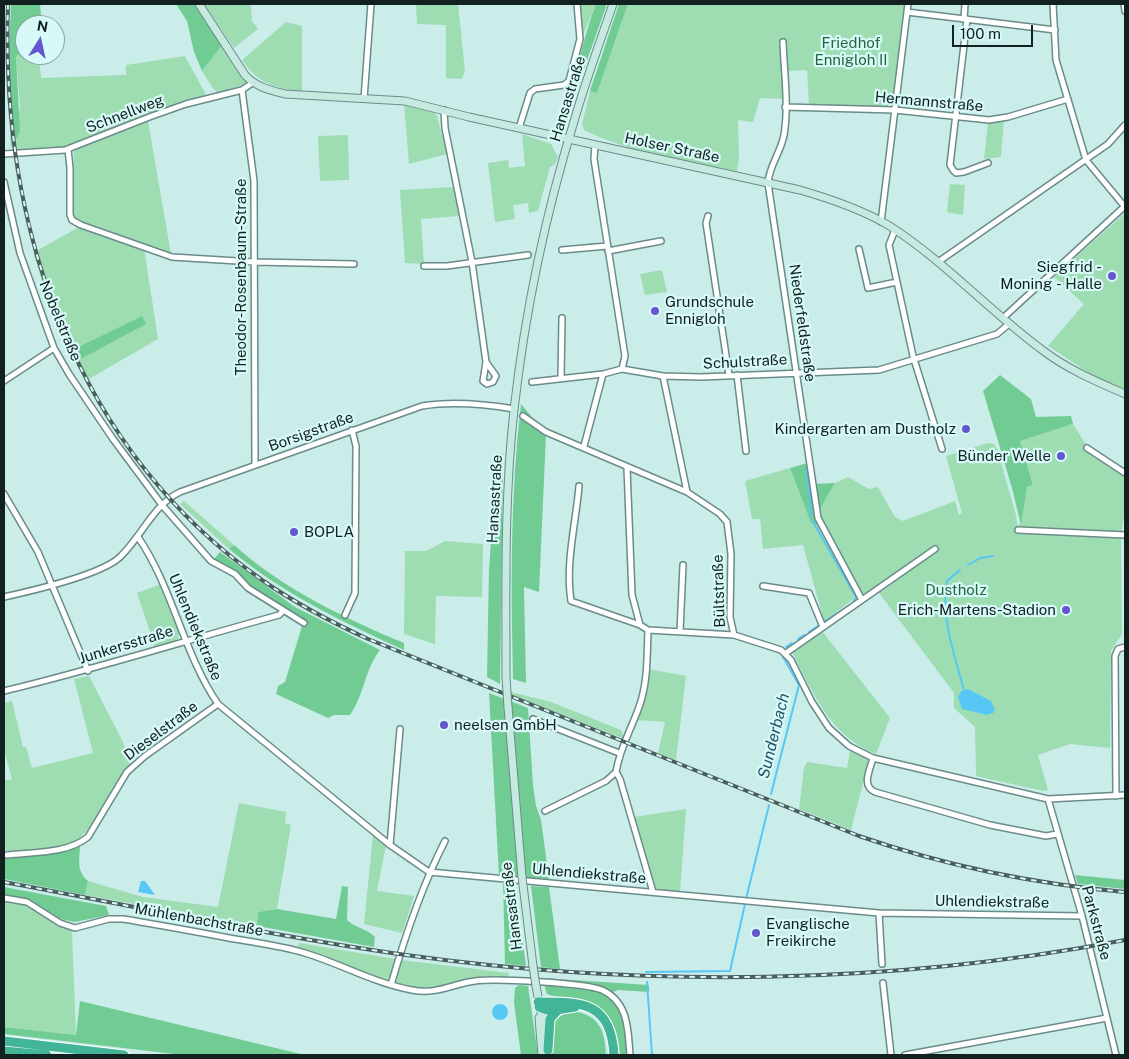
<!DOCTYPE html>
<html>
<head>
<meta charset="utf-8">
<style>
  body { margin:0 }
  #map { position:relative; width:1129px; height:1059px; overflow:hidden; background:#caedea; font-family:"Public Sans",sans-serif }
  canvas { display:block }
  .frame { position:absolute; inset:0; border:5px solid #132020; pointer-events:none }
  .north { position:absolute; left:15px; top:15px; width:50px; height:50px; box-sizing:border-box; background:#d7faf8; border:1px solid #89a3a2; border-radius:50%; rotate:10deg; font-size:14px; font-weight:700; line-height:20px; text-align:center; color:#132020 }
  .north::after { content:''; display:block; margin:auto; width:18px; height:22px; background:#6555ce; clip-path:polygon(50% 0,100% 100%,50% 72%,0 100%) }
  .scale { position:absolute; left:952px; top:25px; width:81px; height:22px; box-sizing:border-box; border:2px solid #132020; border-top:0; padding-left:6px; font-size:15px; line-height:18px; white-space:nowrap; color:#132020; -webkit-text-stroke:4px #d7faf8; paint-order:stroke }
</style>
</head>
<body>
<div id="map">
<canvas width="1129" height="1059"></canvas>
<div class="frame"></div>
<div class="north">N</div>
<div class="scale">100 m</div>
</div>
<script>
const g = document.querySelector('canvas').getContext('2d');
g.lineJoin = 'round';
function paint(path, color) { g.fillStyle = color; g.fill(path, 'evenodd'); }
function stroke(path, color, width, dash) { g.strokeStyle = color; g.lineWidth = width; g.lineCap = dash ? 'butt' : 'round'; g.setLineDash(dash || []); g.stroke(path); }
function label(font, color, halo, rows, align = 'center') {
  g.font = font + ' "Public Sans",sans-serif'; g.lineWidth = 4.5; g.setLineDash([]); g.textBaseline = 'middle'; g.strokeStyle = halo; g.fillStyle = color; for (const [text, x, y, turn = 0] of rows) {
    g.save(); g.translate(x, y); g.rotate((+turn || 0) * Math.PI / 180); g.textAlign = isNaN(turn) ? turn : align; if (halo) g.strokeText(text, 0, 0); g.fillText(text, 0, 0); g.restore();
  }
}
paint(new Path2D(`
  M204,4h47l1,17 6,8 -24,19z
  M416,4h42l7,67 -3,8 -16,-1v-53l-29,-1z
  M580,4h16l-13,31z
  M628,4h277l-11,92 -7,10 -78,-1 -2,-35 -21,1 1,28 -27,-1 -7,24 -15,-2 1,37 -2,14c-50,-10 -106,-18 -153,-41l-2,-6 8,-33 7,2z
  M286,22l16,4v65c-27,-1 -45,-9 -60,-31z
  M222,45l24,35 -1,4 -26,9 -5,-3 -12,-19z
  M22,52l3,3h14l2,23 85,-3v-10l59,-9 20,37 -1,3 -41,12 -99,40 -51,1 -1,-9 4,-1 4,-32 -4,-51z
  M404,103l29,8 4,5 10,38 -38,10z
  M1004,120l-3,37 -17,2 4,-37z
  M148,121l23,133 -90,-31 -7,-6 -2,-6 2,-61z
  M522,134l29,10 7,13 -3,7 -5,3 -12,44 -9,2 -1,-10 -15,2 2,14 -20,3 -7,-59 20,-3 1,8 16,-2z
  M348,135l1,45 -29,1 -2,-45z
  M950,184l15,1 -2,30 -16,-3z
  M454,187l6,29 -39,3 3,45 -19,-1 -5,-73z
  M1125,213v177l-22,-8 -55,-36 36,-42 -30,-27z
  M79,227l65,21 14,91 -71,41 -10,-19 2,-3 66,-34 -3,-8 -70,34 -27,-60 -12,-37z
  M662,270l5,22 -22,3 -5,-21z
  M1073,424l14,22 38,29v33l-4,29 1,97 -11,17 -1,97 -40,-4 -32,11 10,35 -5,1 -67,-15 -1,-49 -21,-19v-15l-75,-100 15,-10 -3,-6 -26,17 -4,-1 -38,-68 -4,-14 16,-28 13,-6 21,12 9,-2 17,30 8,4 52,-20 4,14 3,-2 -16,-57 42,-13 6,1 3,5 19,66 1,10h3l7,-38 6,-2 -13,-44z
  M790,468l21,55 7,1 37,74 -31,23 -21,-76 -40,4 -3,-30h-8l-7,-38z
  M184,501l50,44 -5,4 -49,-45z
  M445,541l38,3 -1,53 -46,-1 -1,48 -31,-10 1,-83h21z
  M161,584l18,47 -1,8 -23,8 -18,-54z
  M822,631l68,87 -14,36c-47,-19 -62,-60 -84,-102z
  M648,669l38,7 -10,84 -18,-7 7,-31 -29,-2 11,-34z
  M89,676l34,66 7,22c-19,23 -37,75 -65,82 -19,5 -42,4 -61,5v-70l8,-2 -8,-30v-46l8,-2 11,46h3l6,21 61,-15 -19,-74z
  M507,691l44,11 70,28 3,9 -117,-46z
  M850,751l19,9 -18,70 -52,-21 5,-41 3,-6 40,6z
  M239,803l47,9 -1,11 6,2 -14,84 -19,3 -1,14 -172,-31 3,-14 55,16 75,10z
  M686,809l-6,84 -20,-3 -5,-3 -21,-70z
  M373,835l13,10 -9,46 37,5 -12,37 -38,-9z
  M4,902l21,3 47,26 4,104 -72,-8z
  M299,943l102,17 108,13 -1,4 -22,-1 -55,13 -21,-2 -44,-13 -63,-25 -5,-3z`), '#9edcb2');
paint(new Path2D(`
  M11,4h29l2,21h-17v29l-3,-1 -6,3 4,76 -4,7 -4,1 -1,10 -3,-80z
  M176,4h18l28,41 -20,26 -8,-19 -7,-31z
  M596,4h11l-38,107 -4,-7c13,-33 18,-67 31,-100z
  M619,4h9l-31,89 -7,-2z
  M142,316l4,8 -69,37 -5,-11z
  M1000,375l31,24 5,18 35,-1 2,8 -53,17 13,44 -6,2 -6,38 -9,-37 -29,-97z
  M521,404l25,30 -7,158 -15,-5 2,96 -13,-4c-2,-92 -3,-183 8,-275z
  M497,453l6,1 -3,230 -13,-7 2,-107z
  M807,463l11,61 -7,-1 -21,-55z
  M835,483l-16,28 -5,-27z
  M234,545c49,44 110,73 170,98v7c-62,-28 -122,-57 -175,-101z
  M220,552l75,55 85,43c-15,19 -16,45 -30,65h-16l-6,3 -52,-24 2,-8 7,-4 18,-59 -90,-63z
  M489,693l39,15 5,77 3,21 5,14 8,59 -50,-3z
  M80,847c-1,15 -3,24 8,34l-3,14 -81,-16v-28l3,5z
  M1075,875l50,5v9l-47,-5z
  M503,882l12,2 11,82 -21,-2z
  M342,886l6,1 -1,33c9,8 20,9 28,17l-1,10 -117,-21 1,-14 19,-3 59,10z
  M531,886l18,1 11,82 -19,-2z
  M4,887l102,19 3,9 -34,7 -14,-3 -33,-20 -24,-4z
  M542,978l107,7v7l-31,-2 -12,5c20,15 20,37 21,60h-7c-2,-31 -13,-53 -46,-57 -9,-2 -18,0 -27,-4z
  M519,985l9,1 10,69h-17l-7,-52 1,-15z
  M80,1001l225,54h-122l-179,-21v-7l72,8z
  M573,1011c26,4 32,19 33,44h-52c-4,-22 -6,-38 19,-44z`), '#71cc93');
paint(new Path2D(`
  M968,689l23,12 4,9 -2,3 -6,2 -25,-6 -4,-12 3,-6z
  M141,881h4l10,14 -17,-3z
  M492 1012a8 8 0 1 1 16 0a8 8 0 1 1-16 0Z`), '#57c7f6');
stroke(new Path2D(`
  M806,468l5,48
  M812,520l44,77 -3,6 -28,18
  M968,565l12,-7 13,-2
  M960,570l-13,11c-7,36 8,75 17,109
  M809,632l9,-6
  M798,639l6,-4
  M786,647l6,-4
  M771,794l28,-109 -16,-28
  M746,899l23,-94
  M646,972l84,-1 15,-67
  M647,982l5,73`), '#57c7f6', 2);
const minor = new Path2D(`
  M1053,4l3,56 30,100 39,47
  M1124,4l1,7
  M907,12l148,18
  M964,19l1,-15
  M967,19l-17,146 3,5 3,3 8,-1 24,-9
  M783,42c1,30 6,63 1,93 -3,17 -15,31 -16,48l50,335 44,82
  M242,90l12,91 1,284
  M364,99l7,-95
  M785,107l110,3 94,10 19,-3 60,-18
  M444,110l1,18 27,134 14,100 10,14 -3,6 -6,2 -4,-3 3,-19
  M519,128l11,-35 5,-4 29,-4 5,-4 11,-42 -3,-35
  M595,145l-1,14 31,197 -3,13
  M68,149l2,19v47l2,5 9,5 91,32 82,5 100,2
  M4,154l61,-4 87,-34 34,-12 56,-14 10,-7
  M4,182l16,71 34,95 15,26 44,65 49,66 49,56 24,13 13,14 56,35
  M708,216l-2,7 23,152
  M881,222l27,-218
  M895,230l-6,15 24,111 29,93
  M859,249l9,39 29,-6
  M562,250l45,-4
  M608,251l53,-10
  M938,262l170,-118 17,-19
  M424,266h23l81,-11
  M1003,318l122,-112
  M737,375l9,76
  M663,376l24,116
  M561,377l1,-59
  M4,381l50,-33
  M532,382l71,-8 19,-5 41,7 38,1 178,-7 118,-36 12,-10
  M523,416l23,16 141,60 33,22 7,8 4,32 -1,63 4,18
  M584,446l19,-72
  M1087,448l38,25
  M627,468l5,127 8,30 8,5 86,5 47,15 10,10 21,42 17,26 20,18 24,12 175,41 77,-4
  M579,486c-3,37 -14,77 -8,115l69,24
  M4,494l34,58 50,119
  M1018,530l107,5
  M138,537c35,51 45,116 80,167l172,141 39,27 450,41 203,3
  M763,586l46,7 14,34
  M4,597c27,-6 97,-22 116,-40 22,-21 33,-52 60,-65l242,-86c30,-5 62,-2 92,3
  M345,615l10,-22 1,-147 -4,-16
  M680,632l3,-67
  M786,653l149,-104
  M4,691c92,-22 183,-51 275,-76l4,-4
  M533,719l86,34
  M873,758c-3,12 -12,28 2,34l115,33 56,11 11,-2
  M616,772l4,7 33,113
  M1116,796l-1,-140 3,-7 7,-2
  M1048,799l34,117 34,139
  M545,811l61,-30 10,-9c4,-25 15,-42 23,-65 9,-24 8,-52 9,-77
  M390,845l10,-116
  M7,855c26,-3 60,-1 81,-18l39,-65 18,-16 73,-52
  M4,898l23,4 33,21 15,5 34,-9h14c37,6 74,13 112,20 23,4 47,7 70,14 36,11 69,30 107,37 24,5 40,-6 63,-9 20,-3 110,2 127,9 27,12 26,41 28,65
  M879,913l3,51
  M883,983l8,72
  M391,985c14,-49 30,-97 54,-144
  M905,1055l202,-37`);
const secondary = new Path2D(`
  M199,4l46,71c11,12 24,15 40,19l120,7 64,16 331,73c31,9 61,19 88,35 57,36 103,88 157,127 24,18 53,30 80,42
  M506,677c0,-89 -2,-178 8,-267 11,-98 32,-198 61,-292 11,-38 25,-76 38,-114
  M508,707l14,170
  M523,885l10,81
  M536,986l13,69
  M539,1018l3,37`);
const motorway = new Path2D(`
  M538,1002c45,0 73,0 76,53
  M539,1007l11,4 25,-4
  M4,1041l120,14
  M548,1050l2,-31 8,-9
  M4,1051l43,4`);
stroke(minor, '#6b8b89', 8);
stroke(secondary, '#6b8b89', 9);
stroke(motorway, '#fff', 11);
stroke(minor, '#fff', 5);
stroke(secondary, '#c6e9e0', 7);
stroke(motorway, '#42b598', 9);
const rail = new Path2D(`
  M8,4c-8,224 67,444 254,576 33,23 69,42 106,59l491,197c87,30 175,48 266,56
  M4,882c134,25 268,54 402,73 238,33 484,30 719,-15`);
stroke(rail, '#4a5e5d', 4);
stroke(rail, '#d7faf8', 2, [5.5]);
const secondaryBridge = new Path2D(`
  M506,677l2,30
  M522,877l1,8
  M533,966l3,20`);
stroke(secondaryBridge, '#6b8b89', 9, []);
stroke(secondaryBridge, '#c6e9e0', 7);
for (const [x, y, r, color] of [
  [1112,276,5,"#6555ce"],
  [655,311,5,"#6555ce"],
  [966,429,5,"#6555ce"],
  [1061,456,5,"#6555ce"],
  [294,532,5,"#6555ce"],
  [1066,610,5,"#6555ce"],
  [444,725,5,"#6555ce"],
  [756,933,5,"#6555ce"]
]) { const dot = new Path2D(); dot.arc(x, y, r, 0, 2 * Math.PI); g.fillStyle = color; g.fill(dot); stroke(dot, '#d7faf8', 2); }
label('15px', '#24653f', '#d7faf8', [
  ["Friedhof",851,43],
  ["Ennigloh II",851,60],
  ["Dustholz",956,590]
]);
label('15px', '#132020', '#d7faf8', [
  ["Hansastraße",568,99,-73],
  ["Hermannstraße",929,102,5],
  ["Schnellweg",125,114,-21],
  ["Holser Straße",672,148,12],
  ["Theodor-Rosenbaum-Straße",241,277,-90],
  ["Nobelstraße",60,321,67],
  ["Niederfeldstraße",802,323,82],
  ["Schulstraße",745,362,-3],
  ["Borsigstraße",311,432,-20],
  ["Hansastraße",495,499,-87],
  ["Bültstraße",719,591,-92],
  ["Uhlendiekstraße",195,627,67],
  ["Junkersstraße",126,645,-17],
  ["Dieselstraße",161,731,-37],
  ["Uhlendiekstraße",589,874,5],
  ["Uhlendiekstraße",992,902,1],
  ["Hansastraße",512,906,-97],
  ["Mühlenbachstraße",199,920,10],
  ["Parkstraße",1096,923,75]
]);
label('15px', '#132020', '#d7faf8', [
  ["Siegfrid -",1102,267],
  ["Moning - Halle",1102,284],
  ["Grundschule",665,302,"left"],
  ["Ennigloh",665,319,"left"],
  ["Kindergarten am Dustholz",956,429],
  ["Bünder Welle",1051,456],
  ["BOPLA",304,532,"left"],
  ["Erich-Martens-Stadion",1056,610],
  ["neelsen GmbH",454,725,"left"],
  ["Evanglische",766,924,"left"],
  ["Freikirche",766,941,"left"]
], 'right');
label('italic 16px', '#245367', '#d7faf8', [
  ["Sunderbach",774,736,-76]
]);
</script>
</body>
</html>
